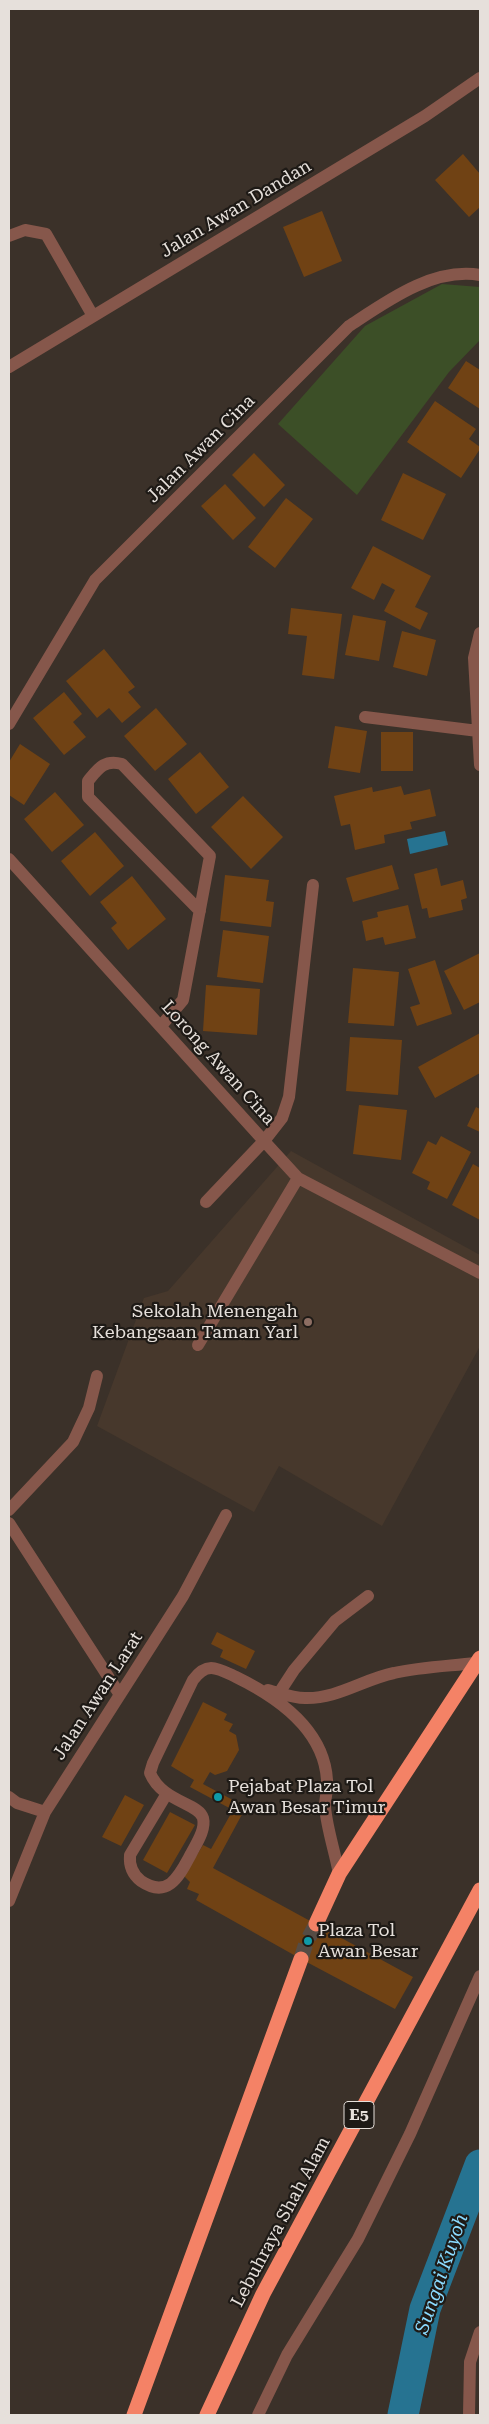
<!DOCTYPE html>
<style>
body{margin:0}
#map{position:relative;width:489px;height:2424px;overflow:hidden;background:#3b3129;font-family:"Roboto Serif",serif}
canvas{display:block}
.frame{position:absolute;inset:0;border:10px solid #e6e0db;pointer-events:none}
</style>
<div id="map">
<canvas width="489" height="2424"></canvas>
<div class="frame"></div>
</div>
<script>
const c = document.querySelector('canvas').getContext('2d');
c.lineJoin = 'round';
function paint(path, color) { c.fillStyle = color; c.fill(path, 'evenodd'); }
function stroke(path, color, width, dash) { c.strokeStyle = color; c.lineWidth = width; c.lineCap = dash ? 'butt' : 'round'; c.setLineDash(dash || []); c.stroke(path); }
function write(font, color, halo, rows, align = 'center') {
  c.font = font + ' "Roboto Serif",serif'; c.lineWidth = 4.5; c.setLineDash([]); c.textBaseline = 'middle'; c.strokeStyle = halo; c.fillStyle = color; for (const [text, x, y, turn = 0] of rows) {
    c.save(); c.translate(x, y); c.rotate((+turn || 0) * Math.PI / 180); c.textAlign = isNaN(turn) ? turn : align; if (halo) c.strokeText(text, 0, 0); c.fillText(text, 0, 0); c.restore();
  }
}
const built = new Path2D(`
 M291 1151 480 1255V1346L382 1526 279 1466 254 1512 97 1426 144 1298 168 1291Z`);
const green = new Path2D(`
 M442 284 480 287V340L449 372 357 495 278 424 365 326Z`);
const water = new Path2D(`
 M445 831 448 845 410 854 407 839Z`);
const river = new Path2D(`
 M403 2415 425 2309 480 2165`);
const building = new Path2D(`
 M463 154 480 174V207L469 217 435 180Z
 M322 211 342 261 304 277 283 227Z
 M466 361 480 370V409L448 388Z
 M435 401 476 429 469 439 480 447V449L461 478 407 442Z
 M254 453 285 485 264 507 232 475Z
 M403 473 446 494 423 540 381 520Z
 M225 484 256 518 233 540 201 506Z
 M286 498 313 519 275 568 248 547Z
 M373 546 431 576 415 607 428 613 420 630 384 611 395 590 382 583 374 600 351 588Z
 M291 608 342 614 334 679 302 675 307 636 288 634Z
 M353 615 386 621 379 661 345 655Z
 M402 631 436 640 427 676 393 667Z
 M104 649 135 687 128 692 141 707 122 723 109 708 97 718 66 681Z
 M64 692 82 714 73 722 86 737 64 755 33 718Z
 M156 708 187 744 155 771 124 736Z
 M335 726 367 731 360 773 328 768Z
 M381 732H413V771H381Z
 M20 744 50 764 24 805 9 795V762Z
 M200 752 229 787 196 814 168 779Z
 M401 786 404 795 430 789 436 816 410 822 412 829 384 835 385 843 355 850 350 824 341 826 334 796 372 787 373 792Z
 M55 792 84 825 52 852 24 819Z
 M243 796 283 837 251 869 211 827Z
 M95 832 124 866 90 896 61 861Z
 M392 865 399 889 353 902 346 878Z
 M437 868 441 886 463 880 467 898 461 900 463 910 429 918 427 908 422 909 414 874Z
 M225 875 269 880 266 901 274 902 271 927 220 921Z
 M132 876 166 919 128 950 111 928 117 923 100 902Z
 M408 905 416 938 385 945 383 937 366 941 362 921 378 917 377 912Z
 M223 930 269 936 263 983 217 977Z
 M480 953V1002L464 1010 444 971Z
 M435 960 452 1014 417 1026 410 1007 420 1004 408 969Z
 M353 968 399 972 394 1026 348 1023Z
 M206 985 260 989 257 1035 203 1031Z
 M480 1033V1073L435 1098 418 1067Z
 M350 1037 402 1040 398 1095 346 1091Z
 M359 1105 407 1110 401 1160 353 1154Z
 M476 1107 480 1109V1132L467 1126Z
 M441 1136 471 1152 447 1199 427 1189 430 1182 412 1173 428 1141 436 1145Z
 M473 1164 480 1168V1220L452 1205Z
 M217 1632 255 1651 246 1669 220 1657 223 1650 211 1644Z
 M203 1702 227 1714 224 1720 233 1724 229 1731 236 1735 239 1750 227 1771 215 1775 210 1772 203 1784 246 1807 213 1868 413 1977 395 2009 301 1959 196 1900 199 1894 187 1889 190 1882 184 1876 203 1845 211 1849 233 1810 190 1787 194 1780 171 1766Z
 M125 1795 144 1805 121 1846 102 1837Z
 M170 1812 195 1825 167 1873 143 1860Z`);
const highwayTunnel = new Path2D(`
 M301 1959 306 1943 316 1924`);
const minor = new Path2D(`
 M9 236 25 230 46 234 93 316
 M9 367 425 116 480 78
 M480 633 474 658 480 765
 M365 717 478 731
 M9 724 95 580 349 326C387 301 433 267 480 275
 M9 859 264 1141 282 1118 289 1097 313 885
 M161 1026 183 1000 210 856 122 764C104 759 98 769 88 781V797L200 911
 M206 1202 264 1141 298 1178 480 1273
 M198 1345 298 1178
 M9 1510 73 1442 89 1408 97 1376
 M9 1523 120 1695
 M268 1690C280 1693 292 1698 305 1698 337 1699 364 1679 394 1673 420 1667 449 1666 475 1663
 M279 1693 294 1670 335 1621 368 1596
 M166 1795 130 1855C129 1866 132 1874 141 1881 169 1900 180 1874 191 1854 196 1844 206 1830 203 1818 199 1803 162 1802 150 1773L153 1763 193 1680C207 1661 217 1668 236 1677 277 1697 324 1729 327 1780 328 1789 325 1798 325 1807 327 1829 335 1852 339 1874
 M9 1797 17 1803 45 1812
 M9 1901 45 1812 183 1596 226 1515
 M258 2415 287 2355 358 2239 410 2134 480 1976
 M469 2415 470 2362 480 2332`);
const highway = new Path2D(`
 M316 1924 339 1874 480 1658
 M134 2415 301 1959
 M207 2415 263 2294 480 1890`);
const markers = [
 [308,1322,5,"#8d6e63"],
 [218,1797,5,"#0f9aa8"],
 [308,1941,5,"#0f9aa8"]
];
const shields = [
 [359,2115,30]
];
const shieldNames = [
 ["E5",359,2115]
];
const streetNames = [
 ["Jalan Awan Dandan",236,209,-31],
 ["Jalan Awan Cina",201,449,-45],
 ["Lorong Awan Cina",218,1063,48],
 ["Jalan Awan Larat",98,1696,-57],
 ["Lebuhraya Shah Alam",281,2222,-62]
];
const poiNames = [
 ["Sekolah Menengah",298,1312,"right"],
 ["Kebangsaan Taman Yarl",298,1333,"right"],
 ["Pejabat Plaza Tol",228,1787],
 ["Awan Besar Timur",228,1808],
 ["Plaza Tol",318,1931],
 ["Awan Besar",318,1952]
];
const waterNames = [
 ["Sungai Kuyoh",442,2274,-71]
];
paint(built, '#47382c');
paint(green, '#3c4f27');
paint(water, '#267391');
stroke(river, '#267391', 31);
paint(building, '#704214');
stroke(highwayTunnel, '#554b44', 15, [15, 8]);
stroke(minor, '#86574b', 12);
stroke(highway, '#f48266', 15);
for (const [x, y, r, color] of markers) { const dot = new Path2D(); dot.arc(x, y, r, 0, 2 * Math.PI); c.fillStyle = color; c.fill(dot); stroke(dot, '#1e1a16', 2); }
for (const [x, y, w] of shields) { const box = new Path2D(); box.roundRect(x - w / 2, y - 13.5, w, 27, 4); c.fillStyle = '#1e1a16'; c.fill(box); stroke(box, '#e6e0db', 1); }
write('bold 16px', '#e6e0db', null, shieldNames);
write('18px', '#e6e0db', '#1e1a16', streetNames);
write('18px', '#e6e0db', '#1e1a16', poiNames, 'left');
write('italic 19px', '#8bdbff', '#1e1a16', waterNames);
</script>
